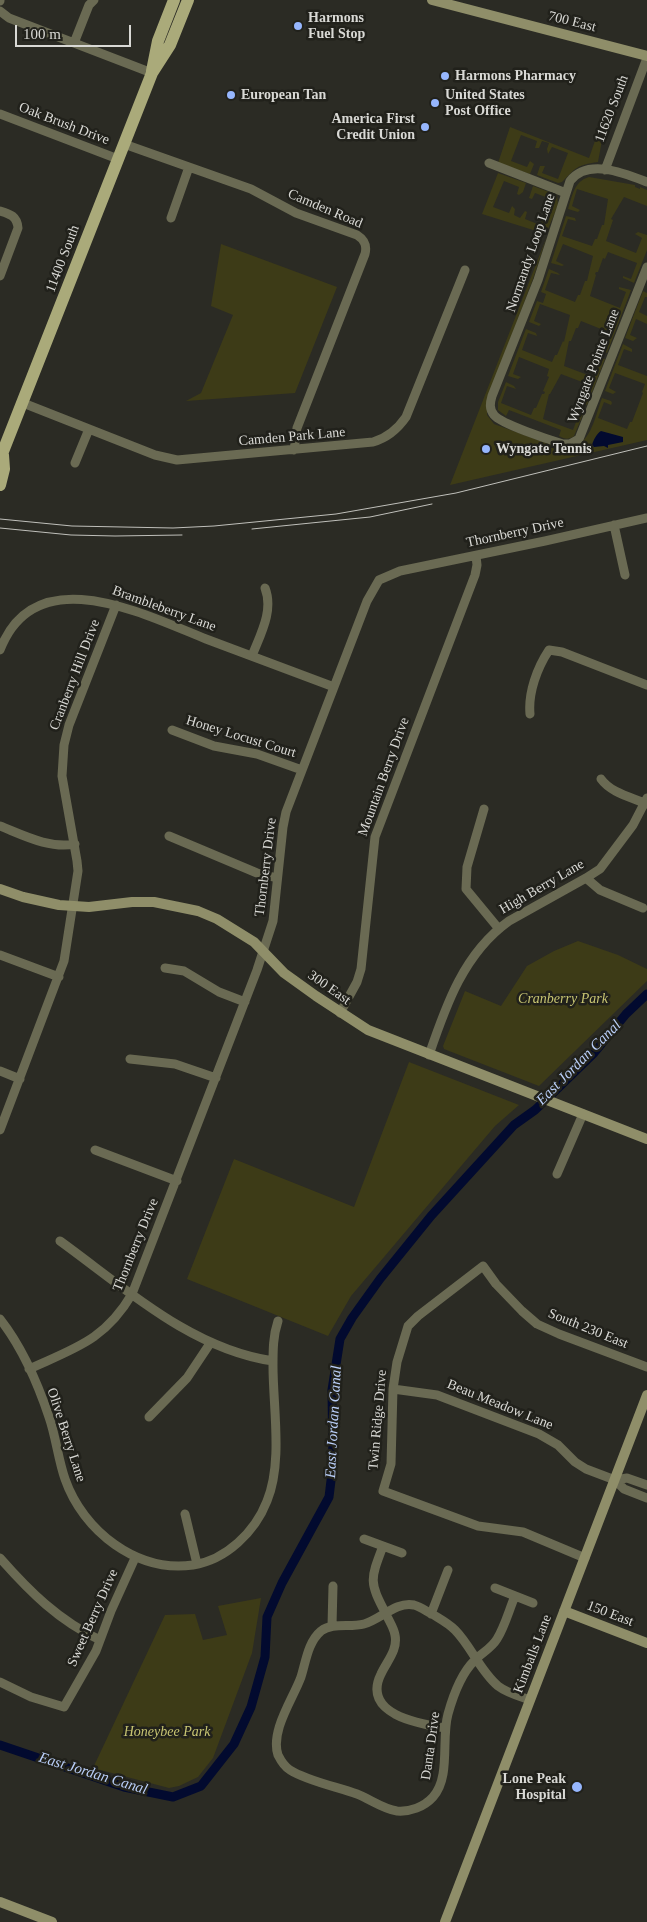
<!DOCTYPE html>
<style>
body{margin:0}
#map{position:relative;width:647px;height:1922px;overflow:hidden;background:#2b2b24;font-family:Georgia,serif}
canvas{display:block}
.scale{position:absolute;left:15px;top:25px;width:116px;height:22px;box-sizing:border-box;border:2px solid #d9d9d5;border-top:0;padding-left:6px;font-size:15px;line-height:18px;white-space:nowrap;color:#d9d9d5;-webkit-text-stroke:4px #21211b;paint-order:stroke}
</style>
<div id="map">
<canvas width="647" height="1922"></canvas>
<div class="scale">100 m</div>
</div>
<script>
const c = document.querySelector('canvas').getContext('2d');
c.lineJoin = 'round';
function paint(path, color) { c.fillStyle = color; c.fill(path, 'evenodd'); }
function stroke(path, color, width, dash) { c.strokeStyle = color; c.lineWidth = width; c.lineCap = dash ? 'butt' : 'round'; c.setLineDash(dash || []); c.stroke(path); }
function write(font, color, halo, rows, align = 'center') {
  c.font = font + ' Georgia,serif'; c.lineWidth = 5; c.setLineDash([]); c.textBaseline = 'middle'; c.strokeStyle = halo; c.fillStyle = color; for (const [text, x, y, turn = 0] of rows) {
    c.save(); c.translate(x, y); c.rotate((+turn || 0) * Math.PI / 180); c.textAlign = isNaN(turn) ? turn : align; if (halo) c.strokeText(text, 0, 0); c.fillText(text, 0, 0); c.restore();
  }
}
const green = new Path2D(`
 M510 127 589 158 596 138 602 140 598 162C576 165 576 168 562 182L558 183 537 175 540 166H545L542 173 558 179 568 153 552 147 548 154 547 149 549 143 542 141 539 148H535L537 141 521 135 511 161 527 167 530 161 534 164 530 174 498 163Z
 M498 173 526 183 523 192 519 195 517 194 519 187 504 181 493 207 509 213 512 206 515 209 514 215 520 218 525 211 527 212 525 219 540 225 551 199 535 193 532 199 529 198 533 186 557 195 558 205 546 234 482 214Z
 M589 177 635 185V187L640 189V187L647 190V206L624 197 611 219 613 220 606 241 636 253 642 238 635 234 638 232 647 235V250L634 283 623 278V276L631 279 637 263 608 252 605 259 603 258 598 272H596L595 274 596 275 590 296 620 308 626 292 619 289V287L631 290 607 353 597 349 596 347 605 348 611 333 581 321 578 328H576L571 341H569L564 366 593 377 599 361 593 357 594 355 605 359 587 405 576 401 577 398 584 401 590 385 561 374 550 394H549L543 419 573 430 579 414 572 411 573 410 584 412 574 436C569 440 564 439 559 436L561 430 509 410 506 416 498 410V402L506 382 514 386 516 389 507 386 501 403 531 415 534 408H536L542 394H544L545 392 543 391 549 377 547 376 549 369 519 357 513 374 521 377 518 379 508 376 526 329 536 333 537 336 528 333 522 350 552 362 555 355H557L563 341 564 342 570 315 540 304 534 321 541 324 539 326 529 322 537 301 543 303 546 294 541 292 549 269 558 273 560 275 551 273 545 290 575 302 578 295H580L585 281H587L593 256 563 244 556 261 564 265 562 266 551 263 566 216 575 218 576 221 568 219 562 236 592 246 595 239H597L602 225H604L608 199 577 189 572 206 580 210 578 212 568 209C572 197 574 181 589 177Z
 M547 236 533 279 487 400V415L494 424 565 450C591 446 594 419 602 398L611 401 612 403 611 405 604 402 598 418 627 429 630 422H632L643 393 642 392 645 384 615 373 609 388 616 392 613 394 605 391 623 344 632 349V352L624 349 618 365 647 376V440L450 485Z
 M221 244 337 287 295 393 186 401 201 393 233 315 211 306Z
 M643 291 647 293V297H645L639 312 647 316V324L636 319 630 335 637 338 633 341 625 338Z
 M578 941 618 955 647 969V981L539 1086 444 1049 443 1046 465 991 501 1006 527 966 554 951Z
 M409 1062 519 1105 495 1126 351 1296 328 1336 187 1279 234 1159 354 1207Z
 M261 1598 252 1653 213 1758 198 1777 179 1786 169 1788 93 1768 165 1615 195 1614 203 1640 227 1635 218 1606Z`);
const water = new Path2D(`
 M601 431 623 437V442L608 445V448L604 446 594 447 592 445C593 441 597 433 601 431Z`);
const canal = new Path2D(`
 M0 1745 124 1787 173 1797 201 1786 234 1744 251 1707 265 1657 267 1617 282 1583 329 1497 333 1464 332 1390 340 1339 352 1318 380 1279 431 1216 514 1125 535 1110 555 1091 594 1053 626 1014 647 994`);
const street = new Path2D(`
 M0 1V0
 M0 11 9 18 152 73
 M74 43 89 5 94 0
 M0 114 118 159
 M124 144 251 189 296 213 357 235C365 240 367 246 365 254L297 428 294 450
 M489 163 566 193
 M605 170 647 58
 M647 182C624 173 588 158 570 181L538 280 492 396C490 403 489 409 494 415 501 424 550 440 563 444H570L579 439 647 267
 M0 211C10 214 17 216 18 228L0 276
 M171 218 189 167
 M23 403 155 455 177 460 373 442C387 438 397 430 406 417L465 270
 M75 463 89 429
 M614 525 625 575
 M0 650C35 558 143 614 206 639 249 655 291 671 334 687
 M252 656C260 635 274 611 265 588
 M530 714C528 693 537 668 549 650L562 652 647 685
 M172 730 214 746 257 754 302 770
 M601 779C611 793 631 797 647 804
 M484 809 467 867 466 889 499 929
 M0 826C23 835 49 849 75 844
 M169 836 257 873 277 878
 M586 878 600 890 643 908
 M0 955 59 977
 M165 968 184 971 219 992 245 1002
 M340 1013 357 982 361 969 375 837 475 575 477 565 476 556
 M429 1055C446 1005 464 953 509 921L586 878 600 869 633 825 647 798
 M130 1059 175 1064 216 1078
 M0 1071 20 1079
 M0 1130 64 961 78 871 77 861 62 776 64 745 69 725 116 605
 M95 1150 177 1181
 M557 1174 583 1114
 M60 1241C125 1288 191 1349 273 1361
 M0 1319C22 1347 38 1384 49 1417 56 1437 58 1459 65 1479 83 1531 137 1573 193 1565 226 1560 255 1532 267 1501 283 1462 273 1408 273 1366 273 1350 273 1336 278 1321
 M29 1369C75 1348 105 1340 132 1294L257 970 273 921 283 827 286 812 367 601 379 580 400 571 545 541 647 518
 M393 1389 437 1395 539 1434 558 1445 575 1462 586 1469 615 1480 624 1489 647 1498
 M149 1417 187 1378 211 1342
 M615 1480 627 1478 647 1485
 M185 1514 197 1564
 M364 1539 402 1553
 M383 1546C370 1580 369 1582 386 1614 389 1621 394 1628 395 1635 398 1650 387 1661 381 1674 361 1714 419 1724 445 1728
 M0 1558C29 1591 59 1621 100 1640
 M585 1558 523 1532 478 1526 383 1491 391 1464 393 1389 397 1362 408 1326 418 1316 483 1266 496 1284 522 1311 537 1324 559 1334 647 1367
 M495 1588 533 1603
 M515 1596C509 1610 505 1626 497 1639 491 1649 481 1653 474 1661 461 1674 453 1696 448 1714 441 1739 451 1777 433 1797 424 1807 410 1812 397 1811 383 1809 370 1799 357 1794 338 1787 307 1781 290 1770 285 1767 281 1761 278 1755 270 1731 293 1699 301 1677 306 1661 308 1642 321 1631 333 1622 350 1628 364 1624 380 1620 396 1601 414 1605 421 1607 426 1611 432 1614 440 1619 448 1623 455 1630 471 1646 480 1671 498 1686 507 1693 519 1696 530 1700
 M431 1614 448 1570
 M332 1626 333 1586
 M0 1682 31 1697 64 1707 96 1651 111 1611 135 1558`);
const secondary = new Path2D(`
 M432 0 647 56
 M0 889 23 897 59 905 89 907 132 902H154L198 911 217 919 254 942 284 973 316 996 368 1030 647 1139
 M564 1611 647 1643
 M0 1902 52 1922
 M445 1922 647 1395`);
const primary = new Path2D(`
 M152 71 158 41 174 0
 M0 459 152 73 170 45 188 0
 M0 485 4 469 3 455`);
const tram = new Path2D(`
 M0 519 72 526 173 528 214 526 336 514 456 493 647 446
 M0 528 71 535 115 536 182 535
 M252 529 370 517 432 504`);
const markers = [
 [298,26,5,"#96b6fd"],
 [445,76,5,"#96b6fd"],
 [231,95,5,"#96b6fd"],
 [435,103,5,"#96b6fd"],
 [425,127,5,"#96b6fd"],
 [486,449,5,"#96b6fd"],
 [577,1787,6,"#96b6fd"]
];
const poiNames = [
 ["Harmons",308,18],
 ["Fuel Stop",308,34],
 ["Harmons Pharmacy",455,76],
 ["European Tan",241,95],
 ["United States",445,95],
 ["Post Office",445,111],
 ["America First",415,119,"right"],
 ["Credit Union",415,135,"right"],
 ["Wyngate Tennis",496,449],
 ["Lone Peak",566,1779,"right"],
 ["Hospital",566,1795,"right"]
];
const streetNames = [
 ["700 East",572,22,14],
 ["11620 South",612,109,-69],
 ["Oak Brush Drive",64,124,21],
 ["Camden Road",325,209,23],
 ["Normandy Loop Lane",531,253,-71],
 ["11400 South",63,259,-69],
 ["Wyngate Pointe Lane",594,366,-69],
 ["Camden Park Lane",292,437,-5],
 ["Thornberry Drive",515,533,-12],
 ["Brambleberry Lane",164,609,20],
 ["Cranberry Hill Drive",75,675,-69],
 ["Honey Locust Court",241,737,17],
 ["Mountain Berry Drive",384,777,-70],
 ["Thornberry Drive",266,867,-83],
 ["High Berry Lane",542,887,-30],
 ["300 East",329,988,35],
 ["Thornberry Drive",136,1245,-68],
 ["South 230 East",588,1329,22],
 ["Beau Meadow Lane",500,1405,22],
 ["Twin Ridge Drive",378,1420,-85],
 ["Olive Berry Lane",66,1435,72],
 ["150 East",610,1614,21],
 ["Sweet Berry Drive",93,1618,-66],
 ["Kimballs Lane",533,1654,-69],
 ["Danta Drive",431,1746,-82]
];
const parkNames = [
 ["Cranberry Park",563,999],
 ["Honeybee Park",167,1732]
];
const waterNames = [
 ["East Jordan Canal",579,1063,-45],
 ["East Jordan Canal",334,1422,-87],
 ["East Jordan Canal",93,1774,17]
];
paint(green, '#3d3b17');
paint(water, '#020a2f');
stroke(canal, '#020a2f', 9);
stroke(street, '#6a6a53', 9);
stroke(secondary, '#8f8e69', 10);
stroke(primary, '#aaaa7a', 12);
stroke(tram, '#c0c0bb', 1);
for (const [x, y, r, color] of markers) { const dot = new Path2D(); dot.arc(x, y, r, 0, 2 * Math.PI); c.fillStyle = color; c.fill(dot); stroke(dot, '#21211b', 2); }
write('bold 14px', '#d9d9d5', '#21211b', poiNames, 'left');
write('14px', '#d9d9d5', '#21211b', streetNames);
write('italic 14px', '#c8c572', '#21211b', parkNames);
write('italic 15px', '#bacff9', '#21211b', waterNames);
</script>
